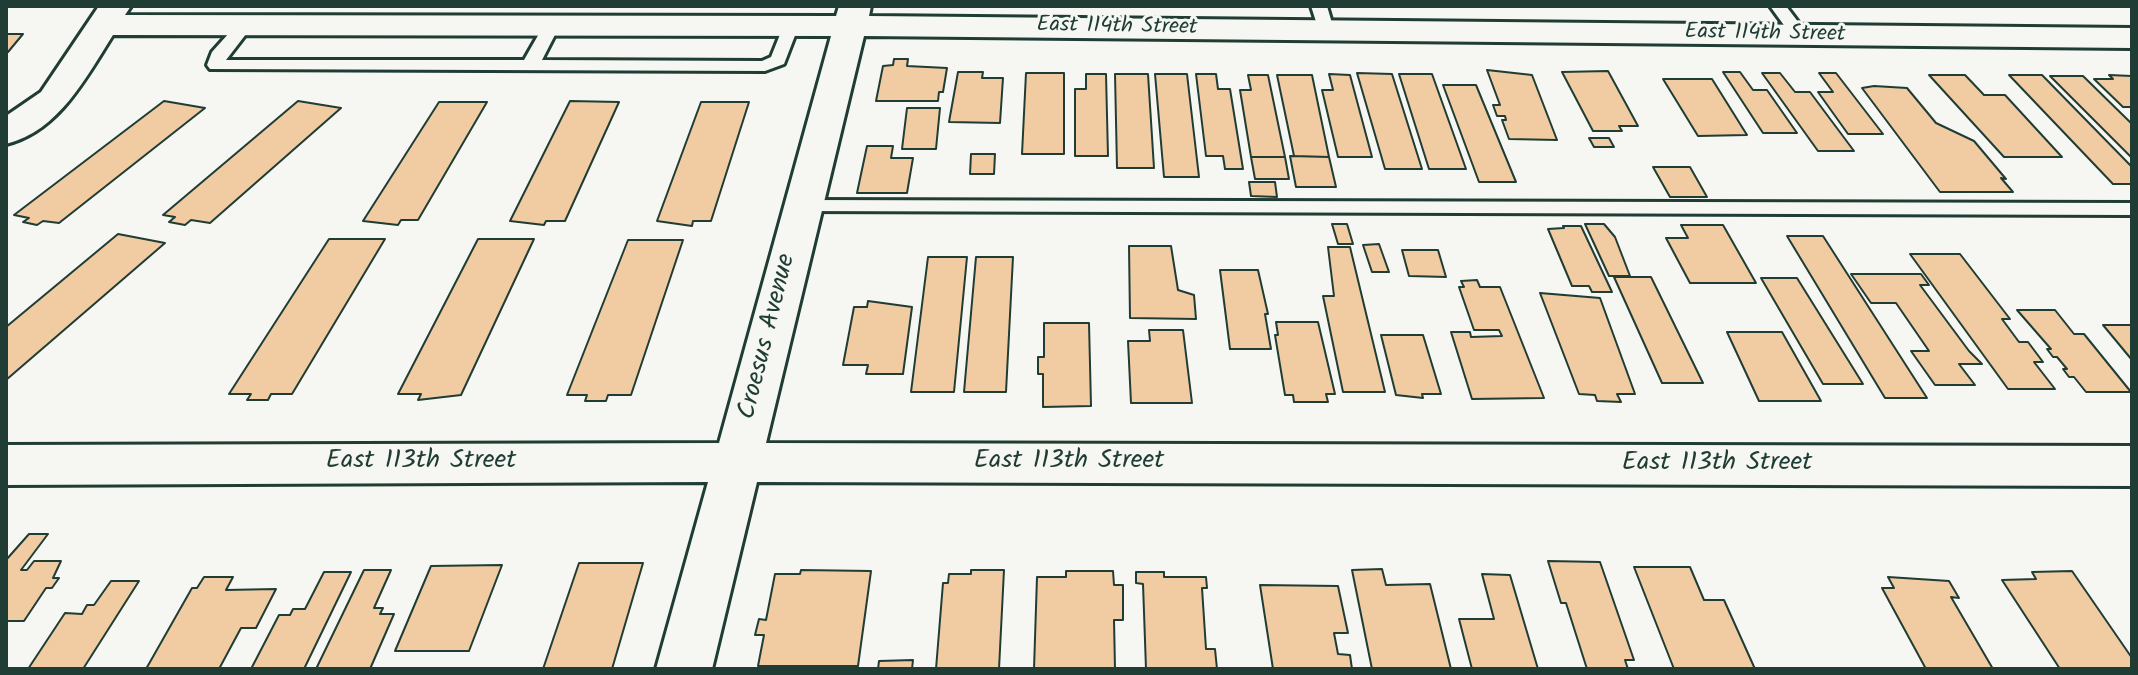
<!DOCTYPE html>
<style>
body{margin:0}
#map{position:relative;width:2138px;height:675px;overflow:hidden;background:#f6f6f2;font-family:Kalam,sans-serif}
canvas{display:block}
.frame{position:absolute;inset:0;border:8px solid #1f3d34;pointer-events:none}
</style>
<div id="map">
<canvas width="2138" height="675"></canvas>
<div class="frame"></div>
</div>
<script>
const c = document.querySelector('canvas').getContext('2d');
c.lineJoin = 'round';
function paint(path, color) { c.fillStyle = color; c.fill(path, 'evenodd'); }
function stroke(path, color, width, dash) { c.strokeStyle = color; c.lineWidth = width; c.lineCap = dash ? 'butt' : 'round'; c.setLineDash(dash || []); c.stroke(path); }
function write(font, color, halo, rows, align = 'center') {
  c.font = font + ' Kalam,sans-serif'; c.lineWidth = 6; c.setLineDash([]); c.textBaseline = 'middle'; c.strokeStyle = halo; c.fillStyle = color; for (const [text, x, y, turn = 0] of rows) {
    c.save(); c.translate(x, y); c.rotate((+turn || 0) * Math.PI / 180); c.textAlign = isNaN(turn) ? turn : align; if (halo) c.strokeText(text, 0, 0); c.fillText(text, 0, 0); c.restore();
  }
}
const building = new Path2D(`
 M6 34H23L8 52H6Z
 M894 59H908L907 66 947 68 943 92H939L938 101H876L883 66 893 65Z
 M1487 70 1532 75 1557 140 1509 139 1502 120H1506L1505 116H1497L1493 105H1500Z
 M1608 71 1638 126H1619L1622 131H1593L1562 72Z
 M958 72H983L982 78H1003L1000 123 949 122Z
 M1723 72H1740L1753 90H1767L1797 133H1763Z
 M1026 73H1064V154H1022Z
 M1357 73 1392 74 1422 169H1385Z
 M1762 73H1780L1795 92H1810L1854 151H1818Z
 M1819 73H1836L1883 134H1848L1818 92H1833Z
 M1086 74H1106L1108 156H1075V89H1086Z
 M1115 74H1148L1154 168H1117Z
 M1155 74H1187L1199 177H1164Z
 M1196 74H1216L1218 89H1230L1243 169H1225L1223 156H1206Z
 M1329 74 1350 75 1372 157H1338L1322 90H1333Z
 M1399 74H1432L1466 169H1429Z
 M1248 75H1268L1285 157H1251L1240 90H1251Z
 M1277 75H1312L1329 157 1294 156Z
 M1929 75H1965L1984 95H2005L2062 157H2004Z
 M2009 75H2042L2132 167V184H2113Z
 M2109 75 2132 76V107H2123L2094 79H2113Z
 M2050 76H2083L2132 124V158Z
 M1663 79H1712L1747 135 1698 136Z
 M1443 85H1476L1516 182H1479Z
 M1874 86 1907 88 1936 123 1974 141 2006 179 2001 178 2013 192H1940L1862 88Z
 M164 101 205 108 59 223 43 221 37 225 23 222 29 218 14 215Z
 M298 101 341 108 210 223 191 220 185 225 169 222 175 217 163 215Z
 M570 101 619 102 565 221H546L544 225 510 221Z
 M439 102H487L418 220H401L398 225 363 221Z
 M701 102H749L711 221H693L692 226 657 221Z
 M907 108H940L936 149H902Z
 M1589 138H1609L1614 147H1594Z
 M867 146H893L891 158H913L907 193H857Z
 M971 154H995L994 174H970Z
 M1290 156 1329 157 1336 187H1296Z
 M1251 157H1285L1289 179H1255Z
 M1653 167H1690L1707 197H1670Z
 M1249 182H1275L1277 197 1251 196Z
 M1332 224H1347L1353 244H1338Z
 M1585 224H1604L1615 237 1630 276H1609Z
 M1681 225H1723L1756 283H1690L1666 238H1688Z
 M1563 226H1581L1612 292H1592L1589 286H1572L1548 229 1564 228Z
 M118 234 165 243 6 380V327Z
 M1787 236H1823L1927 398H1885Z
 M329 239H385L292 394H271L268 400H247L251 394H229Z
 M478 239H534L461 395 418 400 421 394H398Z
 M628 240H683L631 395H608L606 401H585L587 395H567Z
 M1379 244 1389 272H1372L1363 245Z
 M1129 246H1171L1178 290 1194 295 1196 319 1130 318Z
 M1328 247H1350L1385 392H1343L1323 296H1334Z
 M1402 250H1438L1446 277 1409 276Z
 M1910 254H1960L2010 319H2002L2019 342H2028L2043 362H2034L2055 389H2008Z
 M928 257H967L954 392H911Z
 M976 257H1013L1006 392H964Z
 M1220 270H1258L1268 314H1265L1271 349H1230Z
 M1851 274H1921L1929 285H1920L1969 351 1982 364H1959L1975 385H1935L1911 351H1929L1896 303H1871Z
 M1614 277H1651L1703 383H1662Z
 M1761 278H1797L1863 384H1823Z
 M1477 280 1480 287H1500L1544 398 1472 399 1451 332H1470L1471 337 1502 336 1499 330H1474L1459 287H1464L1461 281Z
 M1540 293 1600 298 1635 394H1617L1621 402 1597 401 1595 395 1579 394Z
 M868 301 912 307 903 374H866L868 365H843L854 307H867Z
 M2017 310H2055L2074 334H2084L2131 392H2086L2074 377H2069L2063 369H2067L2057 357H2053L2047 349H2051Z
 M1276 322H1318L1335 394H1326L1328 402H1294L1293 395H1285L1275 335H1278Z
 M1044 323H1089L1091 406 1043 407V374H1038V357H1044Z
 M2103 325H2132V360Z
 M1149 330H1183L1192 403H1131L1128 341H1150Z
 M1727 332H1782L1821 401H1759Z
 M1381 335H1423L1441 394H1422L1423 398 1396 395Z
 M29 534H48L21 570H27L34 561H61L53 578H59L52 588H46L24 621H6V560Z
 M1548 561 1600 562 1634 660H1625L1628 669H1587L1566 603H1561Z
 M579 563H643L612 669H543Z
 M502 565 469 651H395L431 566Z
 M1634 567H1690L1704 600H1724L1755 669H1674Z
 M1382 569 1386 585 1430 584 1451 669H1372L1352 570Z
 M364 570H391L374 608H383L380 614H394L370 669H316Z
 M801 570 871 571 858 666H758L764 635H755L759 619 766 620 775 574H800Z
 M971 570H1004L999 669H936L943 583H948L949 574H971Z
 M1066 571H1113L1114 585H1123V620H1114L1115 669H1034L1037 577H1066Z
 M2072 571 2132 658V669H2060L2002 580 2036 579 2032 572Z
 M324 572H351L304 669H251L279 615H290L293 609H305Z
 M1136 572H1164V577H1206L1207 588H1202L1206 649H1215L1217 669H1146L1143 584 1136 583Z
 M1482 574 1510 575 1538 669H1472L1459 619H1494Z
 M204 577H233L226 590 276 589 256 628H241L219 669H146L192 588H197Z
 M1888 577 1949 581 1959 598 1951 597 1993 669H1926L1882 588H1894Z
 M111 581H139L83 669H28L65 613 82 614 87 605H94Z
 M1260 585 1338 586 1348 633H1334L1338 654 1350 655 1352 669H1273Z
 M913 660 912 669H878L879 661Z`);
const service = new Path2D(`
 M1311 6H1327L1334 30 1332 34H1320Z
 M1770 6H1786L1808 35 1806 39H1794Z
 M245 20 253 25 226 60H524L544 25 552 20 560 25 542 60 762 61 771 57 785 22H797L799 25 784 64 765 71 210 69 207 65 212 52 239 22Z
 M802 200 2132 203V215L795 211 792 206Z`);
const minor = new Path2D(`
 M99 6H131L125 15 836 16 839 6H871L869 16 2132 28V48L864 36 766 443 2132 446V486L757 482 712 669H656L708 482 6 485V445L719 443 831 36 113 35C86 77 59 131 6 144V116L41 92Z`);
const farStreetnames = [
 ["East 114th Street",1117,28,1],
 ["East 114th Street",1765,35,1]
];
const streetNames = [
 ["Croesus Avenue",769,337,-76],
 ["East 113th Street",421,463],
 ["East 113th Street",1069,463],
 ["East 113th Street",1717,465]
];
paint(building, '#f1cba1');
stroke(building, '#1f3d34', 2);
stroke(service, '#1f3d34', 6);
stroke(minor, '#1f3d34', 6);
paint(service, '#f6f6f2');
paint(minor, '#f6f6f2');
write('22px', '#1f3d34', '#f6f6f2', farStreetnames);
write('26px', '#1f3d34', '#f6f6f2', streetNames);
</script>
